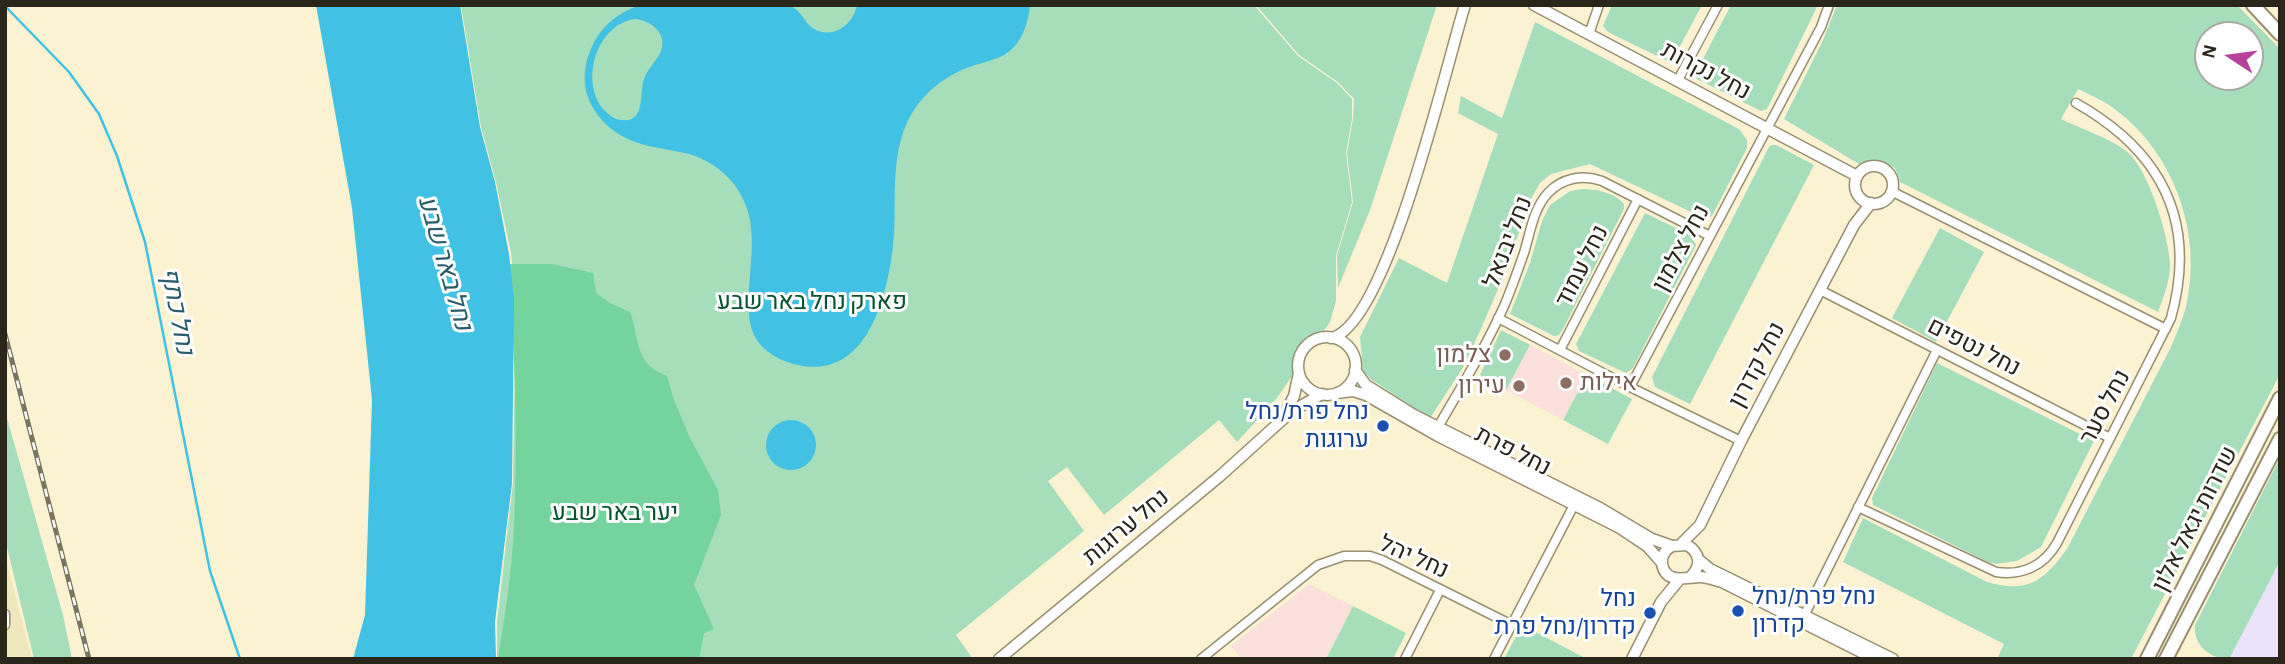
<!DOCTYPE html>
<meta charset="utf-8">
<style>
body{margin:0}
#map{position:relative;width:2285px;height:664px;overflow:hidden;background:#faf2d0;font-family:"Alegreya Sans",sans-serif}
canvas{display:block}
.frame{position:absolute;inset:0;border:7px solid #2a271a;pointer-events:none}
.north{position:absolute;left:2194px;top:21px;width:70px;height:70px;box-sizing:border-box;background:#fff;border:2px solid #aaa9a3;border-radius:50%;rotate:283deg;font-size:19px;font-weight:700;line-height:28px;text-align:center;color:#2a271a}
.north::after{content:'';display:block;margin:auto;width:24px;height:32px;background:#b64199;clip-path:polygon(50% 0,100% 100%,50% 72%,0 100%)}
</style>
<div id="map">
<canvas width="2285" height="664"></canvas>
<div class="frame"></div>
<div class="north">N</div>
</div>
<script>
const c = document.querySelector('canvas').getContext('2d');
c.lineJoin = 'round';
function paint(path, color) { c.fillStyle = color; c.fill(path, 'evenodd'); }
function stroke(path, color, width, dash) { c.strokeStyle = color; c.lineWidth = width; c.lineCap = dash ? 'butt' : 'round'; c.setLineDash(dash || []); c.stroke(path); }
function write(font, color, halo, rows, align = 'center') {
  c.font = font + ' "Alegreya Sans",Heebo,sans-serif'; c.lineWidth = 6; c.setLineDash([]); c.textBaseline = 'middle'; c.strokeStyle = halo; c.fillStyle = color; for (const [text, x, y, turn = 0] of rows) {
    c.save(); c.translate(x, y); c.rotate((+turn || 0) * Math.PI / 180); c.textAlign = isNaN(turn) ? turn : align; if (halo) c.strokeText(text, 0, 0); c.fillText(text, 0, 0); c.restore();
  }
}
const commercial = new Path2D(`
 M2280 561V659H2228Z`);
const built = new Path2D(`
 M5 555 32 659H5Z`);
const education = new Path2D(`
 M1530 345 1587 375 1563 420 1506 390Z
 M1309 584 1353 606 1326 659H1242L1231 646Z`);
const green = new Path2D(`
 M461 5H1254L1298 56 1337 83 1352 99V119L1346 153 1352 202 1336 256V301L1330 322 1277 398 1237 442 1219 420 1104 515 1067 467 1048 481 1084 531 956 635 973 659H497V622L513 483 516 299 511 253 496 182 481 127Z
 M1256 5H1437L1370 210 1338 288 1337 256 1353 202 1347 153 1353 119 1354 99 1338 82 1299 55Z
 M1612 5H1702L1671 63 1608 32 1603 26Z
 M1731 5H1818L1767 109 1761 111 1697 79 1695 74Z
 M1837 5H2237L2280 49V374L2131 659H1997L2004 644 1843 562 1863 518 1987 582C2029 594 2044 580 2067 549L2171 347C2177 332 2184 317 2187 302 2202 231 2173 153 2116 110 2105 101 2090 95 2078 89L2061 119C2082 129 2106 137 2125 150 2148 166 2169 237 2170 264 2170 281 2164 296 2158 312L1900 182 1895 168C1882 160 1873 158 1859 164L1784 119 1823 40ZM2208 35H2250V77H2208Z
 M1535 22 1739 129 1747 140V148L1712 216 1706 219 1590 164 1551 174 1540 183 1532 197 1499 287 1480 331 1462 369 1430 418 1372 380 1363 371 1360 337 1399 258 1447 283 1498 134 1458 113 1461 96 1502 118Z
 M1772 145H1776L1814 165 1690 404 1655 387 1652 377 1769 147Z
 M1583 189C1597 189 1615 193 1624 204V209L1563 329 1559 335 1554 336 1510 314 1530 263 1542 221 1550 205 1570 191Z
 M1645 213 1690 235 1696 245 1633 368 1626 373 1579 351 1576 344Z
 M1940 228 1984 252 1936 342 1892 318Z
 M1501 330 1530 345 1506 390 1480 375Z
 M1937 363 2094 441 2041 547 2017 561 1996 564 1988 562 1873 505 1872 498Z
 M1587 375 1632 399 1608 444 1563 420Z
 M5 411 63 615 72 659H34L5 539Z
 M2280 458V561L2229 659C2209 659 2193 644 2195 625Z
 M1353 606 1406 633 1393 659H1326Z
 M1522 625 1587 659H1504Z`);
const forest = new Path2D(`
 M508 264H552L593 273 596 293 610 303 630 312C637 329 636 355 651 367 655 371 662 373 667 376L674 400 690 438 718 490 721 515 694 585 714 629 704 633 699 659H498C505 615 512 571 514 526 518 440 515 351 508 264Z`);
const water = new Path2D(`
 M316 5H460L480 127 495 182 509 254 514 299 512 483 495 622 496 659H353L365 615 372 400 352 208Z
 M641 5H749C763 11 779 0 792 7 801 11 804 21 811 27 831 41 853 26 857 5H1030C1028 26 1020 48 1000 57 988 62 976 64 964 69 934 82 912 104 902 136 891 172 897 210 893 246 887 296 868 376 803 366 784 363 765 354 755 337 738 306 762 246 746 206 738 184 722 168 700 158 687 152 673 151 659 148 628 143 603 130 589 100 582 84 584 64 591 49 600 27 618 12 641 5ZM635 19C650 20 668 33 661 51 657 61 648 68 644 79 639 93 646 123 622 120 615 120 609 115 604 110 579 81 597 24 635 19Z
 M766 445a25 25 0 1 1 50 0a25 25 0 1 1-50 0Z`);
const stream = new Path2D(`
 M5 6 69 72 99 114 117 156 145 242 210 571 240 659`);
const minor = new Path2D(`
 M1589 34 1599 5
 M1678 80 1718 5
 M1891 191 2166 329
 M1820 290 2110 438
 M1498 318 1630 387 1741 441
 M1560 350 1638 199
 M1630 387 1821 27 1829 5
 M1438 427C1461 387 1486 347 1505 304 1512 287 1518 270 1524 253 1530 234 1533 209 1548 193 1562 178 1583 174 1602 181L1710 236
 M1858 507 1996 572C2022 576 2044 566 2057 543L2171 318C2198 221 2161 151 2076 103
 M5 614V625
 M1805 614 1937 350
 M1201 659 1318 565 1344 556H1370L1382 560 1512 625
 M1405 659 1440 590
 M1494 659 1574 505`);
const tertiary = new Path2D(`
 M1534 5 1857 176
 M1855 185a19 19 0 1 1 38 0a19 19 0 1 1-38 0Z
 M1298 366a29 29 0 1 1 58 0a29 29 0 1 1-58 0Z
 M1331 338C1387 327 1447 61 1465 5
 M1355 370 1366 385 1414 415 1600 508 1652 539 1672 546
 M1337 393 1353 391 1366 395 1438 436 1620 528 1647 546 1662 563
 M1285 414 1294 396 1299 373
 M1682 543 1700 525 1741 441 1854 225 1871 203
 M1698 559 1710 569 1893 659
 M1689 578C1702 567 1701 553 1687 545L1672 546C1665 550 1661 556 1662 564 1666 585 1686 577 1700 577 1707 577 1714 580 1722 582L1875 659
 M999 659 1220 476 1292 411 1322 394
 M1632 659 1661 602 1679 580`);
const trunk = new Path2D(`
 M2253 5 2280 34
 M2147 659 2280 398
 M2166 659 2280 439`);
const rail = new Path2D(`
 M5 334 89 659`);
const markers = [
 [1505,355,7,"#8d6e63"],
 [1566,383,7,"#8d6e63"],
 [1519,386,7,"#8d6e63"],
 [1383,426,7,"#1a4fb4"],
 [1738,611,7,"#1a4fb4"],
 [1650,613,7,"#1a4fb4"]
];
const streetNames = [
 ["נחל נקרות",1706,71,28],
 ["נחל יבנאל",1508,242,-69],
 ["נחל צלמון",1681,248,-62],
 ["נחל עמוד",1582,266,-63],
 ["נחל נטפים",1974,347,27],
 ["נחל קדרון",1757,365,-62],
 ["נחל סער",2105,407,-62],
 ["נחל פרת",1513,451,27],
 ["שדרות יגאל אלון",2195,519,-63],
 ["נחל ערוגות",1126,527,-40],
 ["נחל יהל",1414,557,24]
];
const parkNames = [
 ["פארק נחל באר שבע",812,302],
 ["יער באר שבע",615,513]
];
const educationNames = [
 ["צלמון",1491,355],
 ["אילות",1580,383,"left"],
 ["עירון",1505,386]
];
const transitNames = [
 ["נחל פרת/נחל",1369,412],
 ["ערוגות",1369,440],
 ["נחל פרת/נחל",1752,597,"left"],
 ["קדרון",1752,625,"left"],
 ["נחל",1636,599],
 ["קדרון/נחל פרת",1636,627]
];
const waterNames = [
 ["נחל באר שבע",445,263,74],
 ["נחל כתף",177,311,79]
];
paint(commercial, '#eae3f9');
paint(built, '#f1e7be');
paint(education, '#fbe0dc');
paint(green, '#a6ddbb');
paint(forest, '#75d49e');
paint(water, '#41c1e4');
stroke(stream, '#41c1e4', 2.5);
stroke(minor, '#978f70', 11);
stroke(tertiary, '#978f70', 13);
stroke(trunk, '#978f70', 16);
stroke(minor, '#fff', 8);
stroke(tertiary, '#fff', 10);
stroke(trunk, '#fff', 12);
stroke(rail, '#7a7560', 5);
stroke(rail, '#fff', 2.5, [8]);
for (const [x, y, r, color] of markers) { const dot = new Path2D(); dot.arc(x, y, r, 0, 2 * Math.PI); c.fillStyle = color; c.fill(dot); stroke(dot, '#fff', 2.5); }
write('24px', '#2a271a', '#fff', streetNames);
write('24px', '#065331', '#fff', parkNames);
write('24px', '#785e54', '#fff', educationNames, 'right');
write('24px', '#164399', '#fff', transitNames, 'right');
write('italic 26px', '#295c6c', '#fff', waterNames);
</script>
